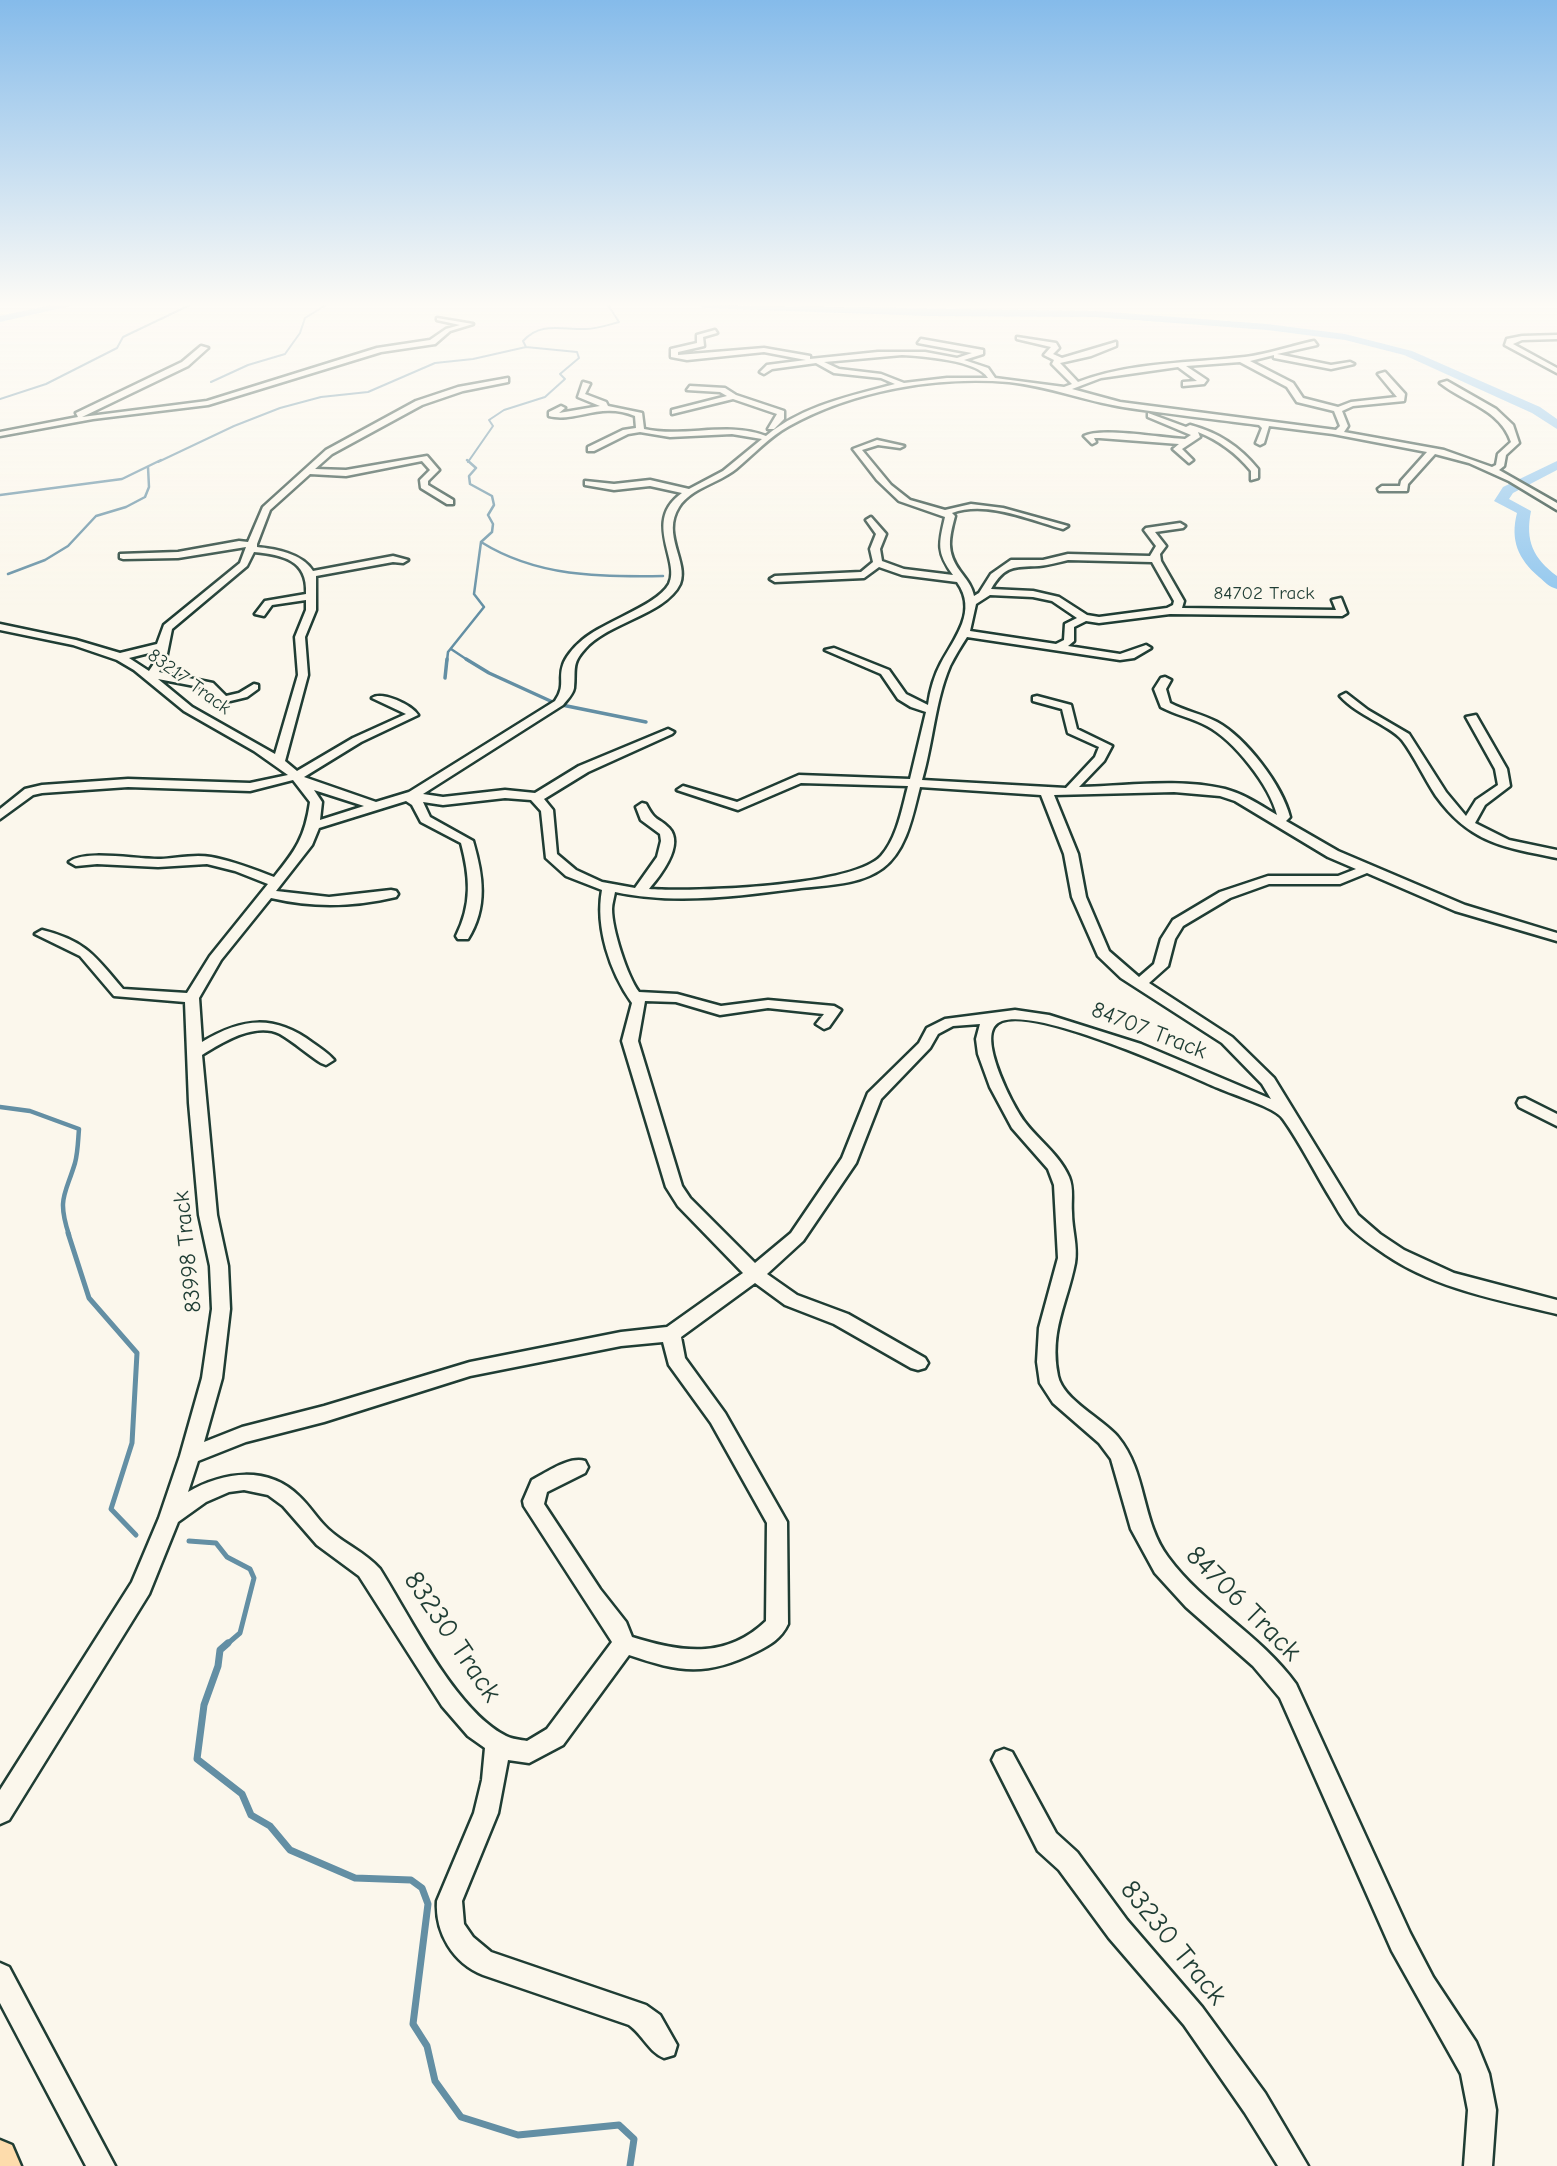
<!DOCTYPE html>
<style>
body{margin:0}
canvas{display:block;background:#fbf7ec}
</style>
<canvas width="1557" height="2166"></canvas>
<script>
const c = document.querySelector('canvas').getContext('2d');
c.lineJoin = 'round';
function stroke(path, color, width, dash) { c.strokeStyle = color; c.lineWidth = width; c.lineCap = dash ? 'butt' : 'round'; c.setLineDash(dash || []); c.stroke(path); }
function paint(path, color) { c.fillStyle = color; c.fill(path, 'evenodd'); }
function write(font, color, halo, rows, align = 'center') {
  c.font = font + ' "Comic Neue",sans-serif'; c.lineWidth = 5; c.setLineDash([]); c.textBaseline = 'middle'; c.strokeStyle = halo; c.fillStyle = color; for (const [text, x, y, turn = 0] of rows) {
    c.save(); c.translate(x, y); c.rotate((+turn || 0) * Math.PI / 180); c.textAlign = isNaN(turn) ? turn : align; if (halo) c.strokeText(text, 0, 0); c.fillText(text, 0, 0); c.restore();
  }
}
const streamFar5 = new Path2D(`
 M211 382 248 365 285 354 300 333 305 318 326 305
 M0 399 46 384 117 348 123 337 190 305
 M158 462 234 426 280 408 321 397 368 392 435 363 473 359 526 347
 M468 462 493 426 489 420 504 410 545 397 565 379 560 374 579 358 577 352 526 347 523 341C541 321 563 330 586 329 597 329 608 325 619 322L608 305`);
const streamFar4 = new Path2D(`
 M0 495 122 479 161 460
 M481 542C537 577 599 577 663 576
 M8 574 45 560 68 546 96 516 126 507 145 497 149 487 148 467
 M451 649 469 661
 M447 661 448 652 484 607 474 594 481 542 492 532 493 524 488 515 494 505 492 496 470 484 469 476 476 468 467 460`);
const streamFar3 = new Path2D(`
 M466 659 489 673 557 704 646 722
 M445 678 447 659`);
const streamFar2 = new Path2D(`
 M0 1107 30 1111 79 1129C78 1140 78 1152 75 1163 65 1196 57 1198 69 1235`);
const streamFar1 = new Path2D(`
 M68 1233 89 1298 137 1353 132 1443 111 1509 136 1535
 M189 1541 216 1543 227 1557 250 1569 254 1578 240 1633 226 1645`);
const stream = new Path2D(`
 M228 1643 220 1650 218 1666 204 1705 197 1759 242 1794 251 1815 270 1826 290 1850 355 1878 411 1880 422 1888 428 1904 413 2024 427 2046 435 2081 461 2117 518 2135 619 2125 634 2139 630 2166`);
const river = new Path2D(`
 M52 305H74L0 322V316Z
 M699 305 1095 311 1267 324 1345 334 1412 351 1540 407 1557 419V429L1532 413 1404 355 1345 340 1267 330 1095 317 929 316 704 308Z
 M1557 461V470L1513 493 1509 499 1531 511C1525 541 1533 558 1557 576V589C1549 587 1545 582 1539 577 1518 559 1510 540 1517 513L1494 501 1503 487Z`);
const minor = new Path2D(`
 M437 318 473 324 450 331 435 344 381 352 208 405 93 419 0 436V432L78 417 76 413 182 362 201 346 208 348 188 366 82 417 207 401 377 348 430 340 446 329 460 325 437 320Z
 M715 330 717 333 703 337 704 346 678 352V355L764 348 810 356V359L878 352H925L957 358 972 353 918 343 921 339 983 350V354L964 360 988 368 995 378 1064 387 1072 384 1052 364 1054 360 1044 355 1051 347 1017 339V337L1056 343 1059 348 1053 354 1062 358 1116 342V346L1091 356 1060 363 1078 382C1130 362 1190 363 1245 357 1268 354 1291 346 1314 341L1317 345 1277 354 1331 365 1350 362 1354 364 1331 369 1274 358V355L1250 361 1293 383 1303 398 1338 407 1351 402 1397 397 1378 374 1385 372 1405 394 1404 401 1353 406 1342 411 1348 426 1344 432 1444 450 1492 467 1496 465 1498 454 1511 442C1500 409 1465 403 1440 383L1447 381 1496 409 1513 425 1519 443 1506 455 1504 466 1499 470 1557 503V510L1509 481 1469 463 1435 454 1408 484 1407 491H1379L1378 489 1382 486H1400L1401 481 1427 452 1333 434 1269 426 1264 443 1260 445 1256 443 1262 428 1259 425C1214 419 1168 414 1123 407 1085 401 1048 386 1009 382 936 376 854 390 789 426 770 436 753 455 736 469 719 483 691 488 679 507 661 535 689 562 680 584 666 614 607 623 585 649 571 664 576 670 574 688 573 694 567 700 563 705L423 794 443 797 505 790 535 793 579 766 668 729 674 732 672 734 588 772 544 799 553 810 557 854 576 870 602 882 635 888 657 857 661 841 660 834 641 820 636 807 642 803 646 804C656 823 657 816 669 828 685 845 660 876 649 889 693 892 852 887 881 856 897 838 902 809 908 786L801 783 738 810 677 790 683 786 737 802 799 775 910 779 926 712 911 707 898 699 881 674 825 650 834 648 889 670 906 694 928 705C930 691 934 676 941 663 955 637 978 611 957 582L902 575 879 567 864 578 775 582 770 579 775 576 861 572 873 562 870 549 876 534 866 520 871 517 886 534 880 549 882 561 904 569 953 575C936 552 939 543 945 517L899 501 877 480 853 449 877 440 904 446 900 448 878 445 862 450 891 485 910 500 945 510 971 504 1003 508 1068 526 1063 529C1030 520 986 500 952 513L955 516C949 538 946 552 960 571 966 579 972 586 974 596L979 593 991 574 1011 560H1043L1068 554 1150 556 1156 546 1144 530 1146 528 1180 523 1185 526 1183 528 1155 532 1166 546 1160 554 1161 561 1184 601 1182 608 1336 610 1332 600 1341 598 1347 613 1342 616 1170 614 1099 623 1086 621 1074 627V641L1068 646 1120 654 1146 645 1151 648 1134 658 1120 660 967 637C961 646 955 656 950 666 935 701 933 743 922 780L1066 788 1095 757 1099 747 1068 733 1062 709 1033 701V697L1037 696 1071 705 1077 729 1112 746 1104 761 1079 787C1126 786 1179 778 1225 789 1244 794 1260 805 1277 815 1270 786 1234 740 1207 726 1192 718 1176 715 1161 707L1154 689 1161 678 1165 677 1171 680 1166 689 1170 703C1185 711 1202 714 1217 722 1246 738 1282 785 1290 817L1286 821 1338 851 1465 905 1557 933V941L1455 911 1367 873 1340 884H1269L1230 898 1183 926 1175 939 1168 966 1149 983 1232 1037 1274 1078 1358 1215 1380 1234 1404 1250 1454 1273 1557 1300V1314C1499 1300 1436 1289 1386 1255 1373 1246 1358 1236 1347 1224 1341 1217 1336 1207 1331 1199 1315 1173 1301 1144 1283 1119 1275 1107 1233 1095 1218 1088 1188 1075 1013 994 994 1027 982 1046 1012 1104 1024 1121 1038 1140 1059 1154 1069 1177 1074 1189 1071 1200 1072 1213 1072 1230 1078 1246 1075 1263 1067 1304 1049 1331 1058 1376 1063 1400 1103 1419 1118 1437 1147 1472 1141 1521 1168 1557 1204 1606 1260 1634 1296 1684L1410 1933 1433 1977 1476 2042 1489 2074 1496 2110 1492 2166H1464L1468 2110 1461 2074 1392 1951 1280 1698 1253 1666 1186 1607 1155 1573 1131 1529 1111 1459 1099 1443 1053 1403 1040 1383 1037 1362 1039 1328 1058 1258 1054 1185 1048 1169 1012 1128 990 1087 978 1054 976 1039 980 1024 953 1026 938 1034 930 1048 881 1099 856 1163 803 1241 767 1274 797 1295 848 1314 925 1358 928 1363 925 1368 918 1370 911 1368 834 1324 785 1305 755 1283 681 1337 685 1358 725 1413 787 1522 788 1624C781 1639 770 1645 756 1652 706 1677 679 1672 629 1655L563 1745 529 1763 508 1760 498 1813 462 1901 464 1924 473 1937 491 1952 646 2005 660 2015 677 2045 674 2055 664 2058C649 2052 643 2035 629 2025L483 1975C453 1963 435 1933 437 1901L474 1813 482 1780 485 1748 468 1736 442 1706 359 1576 317 1545 283 1506 268 1495 244 1490 229 1492 206 1502 178 1522 149 1594 9 1820 0 1824V1790L132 1582 159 1518 180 1456 202 1378 212 1309 210 1266 199 1215 189 1103 185 1002 114 996 80 956 35 934 42 930C86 941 95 956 123 989L187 993 210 956 268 884 235 871 207 864 158 867 97 864 76 866 69 862C85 849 139 860 161 859 177 858 195 854 211 857 233 861 253 869 274 877 296 850 305 837 310 802L293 780 250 791 128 787 42 793 33 795 0 819V809L25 789 42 785 128 779 250 783 288 775 254 751 184 711 134 670 117 660 73 645 0 630V624L76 640 120 653 157 644 164 625 240 563 246 547 178 558 123 559 120 558V554L178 552 239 541 248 542 263 507 326 450 416 401 458 387 508 378V382L463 391 422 405 332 454 315 469 346 470 427 456 439 470 428 481V485L453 500V504H447L421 488 420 480 430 470 422 461 346 476 310 474 270 510 257 544V547C275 549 302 553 313 571L393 556 408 560 403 563 393 562 316 576V610L305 637 308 675 285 761 297 771 353 738 406 714 372 698C382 691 412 705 418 715L361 742 304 777 376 802 409 792 555 701C566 685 558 679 563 665 565 658 574 647 579 643 600 622 656 607 669 584 681 561 642 521 682 493L650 486 614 490 585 485V481L614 484 650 480 689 489 723 471 762 439 732 434 670 437 640 432 628 434 594 451H588V447L623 430 636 428 635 416C601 401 575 423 549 416V412L561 406 565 408 559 413 600 406 578 397 583 382 590 384 585 394 606 402 608 406 642 413 644 429C684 438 727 421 766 436 802 406 850 396 895 384L881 378 834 373 816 363 772 369 764 374 760 372 767 365 806 360 764 352 687 360 671 357V349L697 343V335ZM902 355C921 356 978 360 988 378H947L904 383 881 374 839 369 824 362ZM1240 362 1287 387 1297 402 1334 411 1340 426 1336 430 1120 402 1072 389 1101 378 1178 367 1197 381 1183 382V386L1204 384 1207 380 1186 366ZM254 552C283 555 308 560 306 594L265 601 255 614 264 616 272 605 306 600V610L295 637 298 675 275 754 192 707 158 679 205 688 217 700 226 702 247 697 258 689V685L254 684 239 693 226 696 213 683 159 672 166 659 172 629 247 566ZM1068 560 1152 562 1174 601 1173 605 1167 608 1099 617 1087 615 1059 597 1033 591 991 589C1005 565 1014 567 1039 566 1049 565 1059 562 1068 560ZM990 595 1033 597 1052 601 1077 618 1065 624 1064 640 1056 644 970 631 976 604ZM157 651 153 665 149 671 129 658ZM920 787 1041 795 1064 854 1072 897 1098 956 1121 978 1222 1043 1262 1084 1271 1099 1141 1044 1049 1015 1015 1010 945 1019 927 1028 919 1043 868 1093 842 1158 791 1233 755 1263 690 1198 682 1186 638 1041 645 1001 676 1002 720 1015 768 1008 824 1014 816 1024 824 1029 829 1027 841 1010 834 1006 768 1000 721 1006 677 994 639 992C627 976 612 929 612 909 612 904 614 898 615 892 676 905 739 896 801 888 828 885 860 885 883 868 907 850 913 814 920 787ZM314 790 364 806 320 820 322 802ZM1174 792 1220 796 1235 801 1328 857 1356 869 1338 876H1268L1220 892 1173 920 1161 939 1154 964 1139 977 1109 951 1086 897 1078 854 1054 795ZM505 798 531 800 541 811 546 858 566 876 602 890C595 927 610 972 632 1003L622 1041 666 1187 678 1206 743 1273 667 1327 621 1332 470 1362 324 1406 242 1427 204 1442 222 1378 230 1309 228 1266 217 1215 202 1055C223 1042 255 1022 280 1034 294 1042 307 1054 321 1063L326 1065 334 1060C328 1053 320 1048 313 1043 274 1014 242 1018 202 1042L199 998 221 960 271 898C313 908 354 907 396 897L398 894 396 891 391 890 329 897 276 891 312 845 319 828 406 801 412 805 421 822 461 843C470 877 472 904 456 936L458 939H468C488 907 483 875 473 841L430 817 423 802 443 805ZM663 1342 669 1365 711 1423 767 1523 766 1621C725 1660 680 1652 632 1637L626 1622 600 1589 544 1504 547 1492 585 1473 588 1467 585 1461C569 1456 546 1473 532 1480L523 1501 524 1506 612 1642 547 1729 527 1741C521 1740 512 1739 506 1736 455 1710 411 1618 380 1569 365 1552 344 1544 328 1529 317 1519 310 1506 299 1496 267 1465 223 1472 188 1492L198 1461 246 1442 324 1422 470 1376 621 1346Z
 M1557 335V339L1522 340 1513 344 1557 368V373L1505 345 1507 339 1522 336Z
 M690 386 725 388 736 395 784 411V419L774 429H768L777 414 733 399 672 414V410L727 396 720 392 687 390Z
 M1148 413 1186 427 1190 425C1219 433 1239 446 1258 469V478L1251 480V471C1236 453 1220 441 1198 432L1200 437 1182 449 1193 460 1189 463 1173 449 1179 444 1100 438H1094L1096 442 1092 444 1084 436C1101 427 1163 438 1185 439L1191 435 1148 417Z
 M1346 693 1368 710 1409 734 1446 792 1466 816 1476 800 1498 785 1495 769 1466 717 1476 715 1507 769 1510 786 1485 805 1475 823 1509 840 1557 850V858C1503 847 1470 843 1436 796 1424 778 1415 757 1402 740 1389 725 1358 716 1340 696Z
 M1525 1098 1557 1114V1126L1519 1107 1517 1103 1519 1099Z
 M1004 1749 1012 1752 1056 1833 1077 1852 1127 1920 1202 2007 1265 2093 1308 2166H1278L1245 2113 1184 2025 1109 1938 1059 1870 1038 1851 992 1760 996 1752Z
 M0 1963 9 1967 115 2166H86L0 2003Z`);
const major = new Path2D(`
 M0 2140 12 2145 21 2166H0Z`);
const farStreetnames = [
 ["84702 Track",1264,594],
 ["83217 Track",189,682,36]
];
const streetNames = [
 ["84707 Track",1149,1031,21],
 ["83998 Track",188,1252,-96]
];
const nearStreetnames = [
 ["84706 Track",1243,1604,45],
 ["83230 Track",452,1637,56],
 ["83230 Track",1173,1943,51]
];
stroke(streamFar5, '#638fa4', 2);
stroke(streamFar4, '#638fa4', 2.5);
stroke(streamFar3, '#638fa4', 3.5);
stroke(streamFar2, '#638fa4', 4.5);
stroke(streamFar1, '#638fa4', 5);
stroke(stream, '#638fa4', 7);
paint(river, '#90c6ee');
stroke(minor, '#1f3d34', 5);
stroke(major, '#1f3d34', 5);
paint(minor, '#fbf7ec');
paint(major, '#fddcac');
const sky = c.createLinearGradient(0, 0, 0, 609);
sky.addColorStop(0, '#85bbea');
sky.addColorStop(0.5, '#fdfbf6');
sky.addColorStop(1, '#fdfbf600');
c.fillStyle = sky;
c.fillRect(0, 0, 1557, 609);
write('19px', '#1f3d34', '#fbf7ec', farStreetnames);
write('23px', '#1f3d34', '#fbf7ec', streetNames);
write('28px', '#1f3d34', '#fbf7ec', nearStreetnames);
</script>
